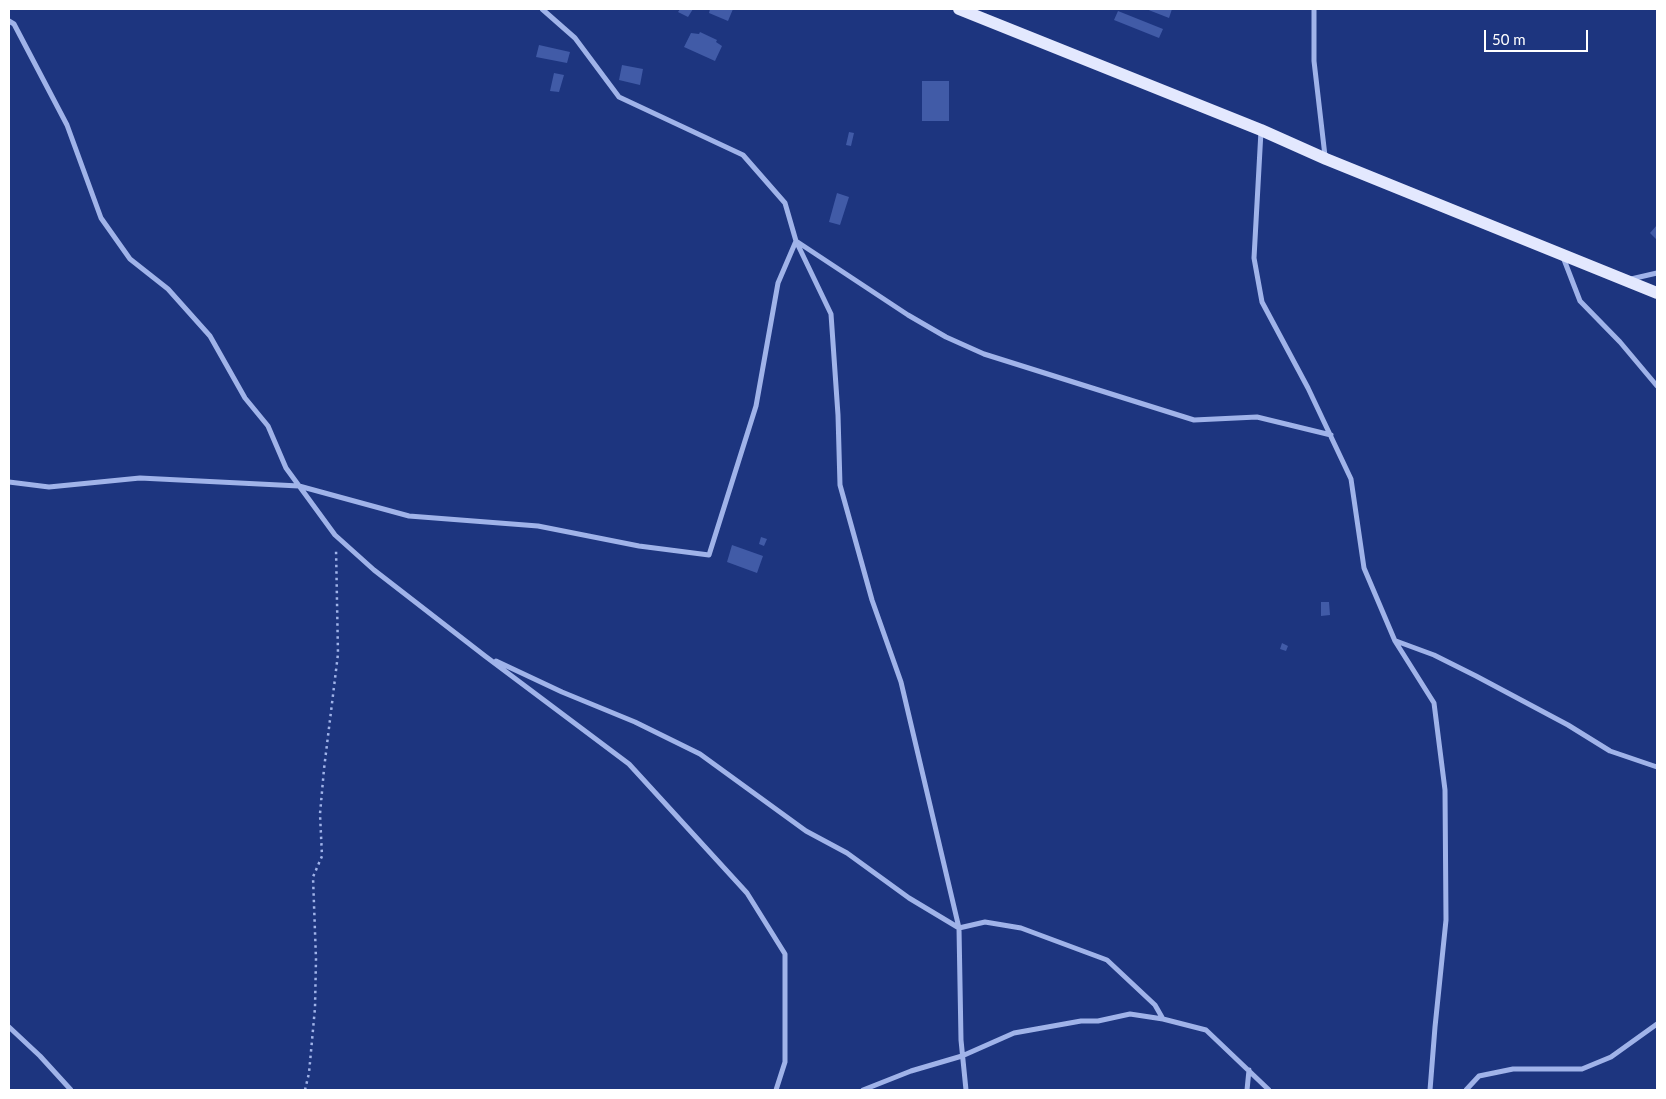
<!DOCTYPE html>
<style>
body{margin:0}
#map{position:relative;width:1666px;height:1099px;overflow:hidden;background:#1d357f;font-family:Lato,sans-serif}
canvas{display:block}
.frame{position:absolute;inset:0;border:10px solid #fff;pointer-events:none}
.scale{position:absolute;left:1484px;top:30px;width:104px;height:22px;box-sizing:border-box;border:2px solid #fff;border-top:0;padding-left:6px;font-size:15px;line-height:18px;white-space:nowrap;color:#fff;-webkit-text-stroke:4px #1d357f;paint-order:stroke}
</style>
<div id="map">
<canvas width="1666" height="1099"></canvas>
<div class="frame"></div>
<div class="scale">50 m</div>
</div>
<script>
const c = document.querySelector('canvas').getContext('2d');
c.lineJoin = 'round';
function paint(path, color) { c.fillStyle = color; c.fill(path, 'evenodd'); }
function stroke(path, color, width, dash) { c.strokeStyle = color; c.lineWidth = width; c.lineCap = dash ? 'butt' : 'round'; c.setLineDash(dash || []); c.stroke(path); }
const building = new Path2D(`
 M680 9H693L688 17 678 12Z
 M710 9H733L728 21 709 13Z
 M1146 9H1172L1169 18Z
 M1118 11 1163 29 1159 38 1114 20Z
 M700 32 717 40 716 42 722 46 715 61 684 47 691 33 699 34Z
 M539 45 570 52 567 63 536 57Z
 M622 65 643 69 640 85 619 80Z
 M554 73 564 75 559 92 550 91Z
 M922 81H949V121H922Z
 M849 132 854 133 851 146 846 145Z
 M837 193 849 197 840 225 829 222Z
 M1657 225V237L1656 239 1650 233Z
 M761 537 767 539 764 546 759 544Z
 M732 545 763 556 757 573 727 562Z
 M1321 602H1329L1330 615 1321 616Z
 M1282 643 1288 646 1286 651 1280 649Z`);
const path = new Path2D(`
 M305 1090 309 1073 315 1008 316 959 313 877 322 856 320 814 324 769 338 654 336 548`);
const minor = new Path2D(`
 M1314 9V61L1325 156
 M9 21 14 24 67 125 101 218 130 259 168 289 210 336 245 398 268 426 286 468 335 535 374 570 485 656 629 764 747 893 785 954V1062L776 1090
 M1261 131 1254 258 1262 302 1308 388 1351 479 1364 568 1395 641 1434 703 1445 790 1446 920 1435 1027 1430 1090
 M796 241 831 314 838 415 840 485 872 600 901 682 959 928 961 1040 966 1090
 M796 241 908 315 946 337 984 354 1194 420 1257 417 1331 435
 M1563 257 1580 301 1620 342 1657 386
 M1631 279 1657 273
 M9 482 49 487 140 478 299 486 409 516 538 526 639 546 709 555 756 406 778 283 796 241 785 203 743 155 619 97 575 38 542 9
 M1396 641 1434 655 1476 676 1568 725 1610 751 1657 767
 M496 661 562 692 635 722 700 754 806 831 847 853 909 898 959 928 985 922 1021 928 1107 960 1155 1005 1163 1019
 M9 1027 40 1056 71 1090
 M863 1090 911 1071 962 1056 1014 1033 1081 1021H1098L1130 1014 1163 1019 1206 1030 1269 1090
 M1247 1090 1249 1070
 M1466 1090 1479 1076 1513 1069H1582L1611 1057 1657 1024`);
const primary = new Path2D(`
 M959 9 1261 130 1326 159 1657 293`);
paint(building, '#415ba7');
stroke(path, '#a0b3e9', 2.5, [2.5, 4]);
stroke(minor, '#a0b3e9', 5);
stroke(primary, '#e3e8fe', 12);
</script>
